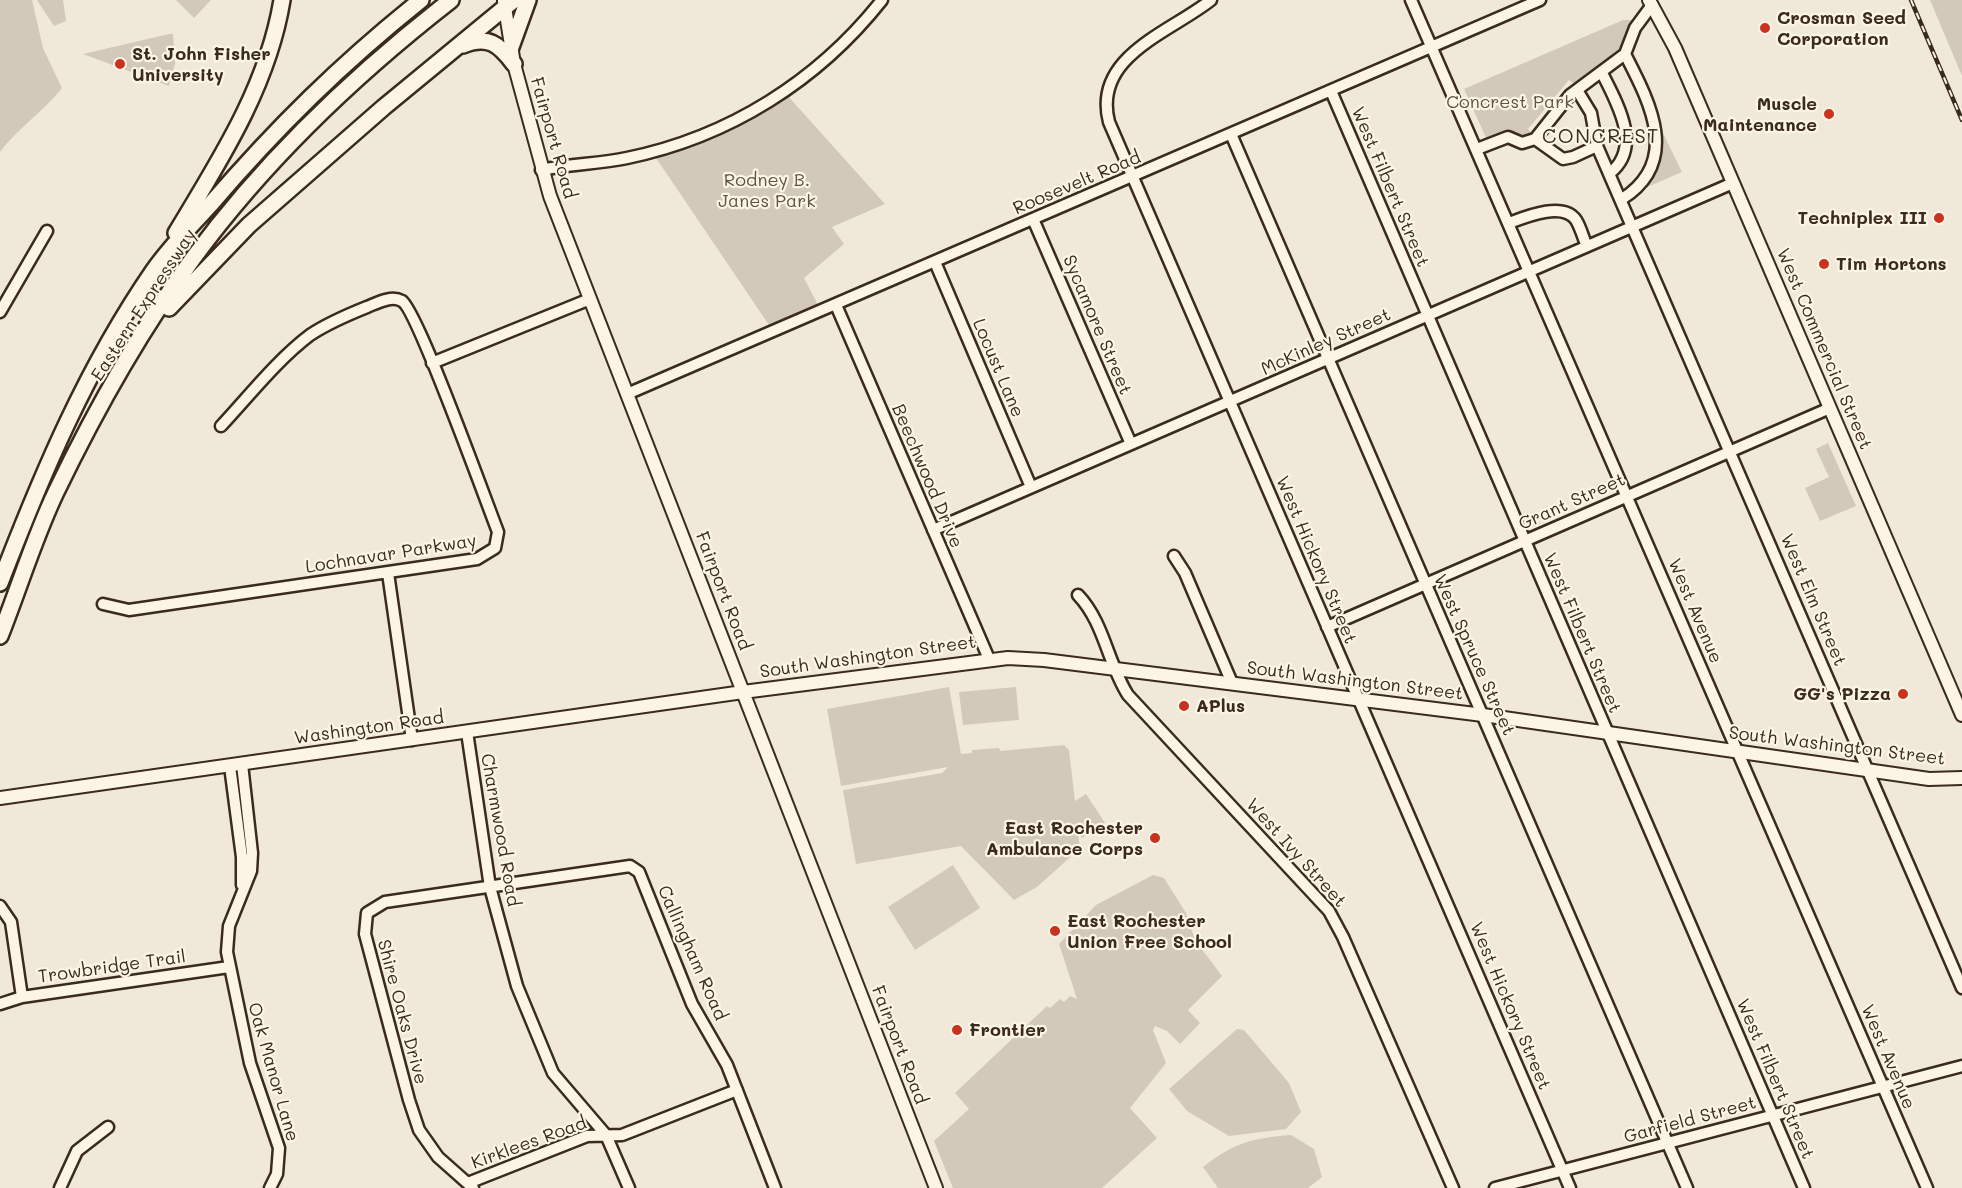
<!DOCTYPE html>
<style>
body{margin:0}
canvas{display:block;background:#f0e9d9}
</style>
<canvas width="1962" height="1188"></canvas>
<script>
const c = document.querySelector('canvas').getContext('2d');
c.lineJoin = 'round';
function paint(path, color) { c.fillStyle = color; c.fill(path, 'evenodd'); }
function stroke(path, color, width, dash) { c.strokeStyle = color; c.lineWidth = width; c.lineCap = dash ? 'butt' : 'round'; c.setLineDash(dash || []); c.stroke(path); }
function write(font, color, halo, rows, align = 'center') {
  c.font = font + ' Mali,sans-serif'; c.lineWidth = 4.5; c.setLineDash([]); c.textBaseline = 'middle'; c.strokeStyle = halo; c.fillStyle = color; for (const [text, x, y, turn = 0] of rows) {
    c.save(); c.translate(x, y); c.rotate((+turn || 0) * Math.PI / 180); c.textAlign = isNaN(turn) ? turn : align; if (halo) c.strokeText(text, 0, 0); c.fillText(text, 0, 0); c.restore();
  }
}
const green = new Path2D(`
 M0 0H32L43 48 62 88C43 112 18 128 0 152Z
 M37 0H63L66 21 54 26Z
 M176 0H211L194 18Z
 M1930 0H1962V76Z
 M1623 20H1634L1619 53 1599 70 1574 84 1569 80 1528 129 1533 134C1525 141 1517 135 1508 132L1487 140 1464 89Z
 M169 34H173L175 63 169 86 83 54Z
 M787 95 885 204 832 227 844 244 804 278 819 307 771 328 654 155 750 118Z
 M1660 127 1682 172 1636 192 1645 181Z
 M1828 443 1856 506 1820 521 1805 488 1829 477 1816 449Z
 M949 687 961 754 972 753V750L999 748 1000 751 1064 745 1069 750 1075 801 1086 794 1105 823 1082 838 1078 834 1080 848 1076 852 1037 887 1014 900 961 846 856 864 843 790 942 773 948 767 841 786 827 709Z
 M1016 687 1019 720 963 725 959 692Z
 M953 865 980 908 915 950 888 907Z
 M1153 875 1164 878 1186 913 1195 940 1222 976 1188 1010 1200 1023 1180 1044 1167 1031 1155 1026 1153 1030 1166 1063 1130 1108 1157 1138 1102 1188H953L934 1141 969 1109 955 1093 1047 1006 1050 1008 1060 999 1064 1002 1070 996 1077 999 1059 944 1096 905Z
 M1237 1029 1244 1030 1289 1083 1301 1112 1286 1129 1229 1136 1187 1111 1169 1089Z
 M1291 1135 1314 1149 1322 1177 1308 1188H1218L1203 1167C1234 1143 1251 1138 1291 1135Z`);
const minor = new Path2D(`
 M1211 0C1171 32 1092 56 1109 122L1570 1188
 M1411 0 1927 1188
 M1602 73C1617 103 1643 147 1610 173
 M1577 90 1591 113 1597 146
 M1331 91 1804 1188
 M1231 134 1687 1188
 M1535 139 1563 159 1573 157 1597 146 1962 988
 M1477 149 1508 137 1522 143 1535 139 1570 95 1625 54 1635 28 1652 5
 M541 170C569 164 599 164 627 158 729 137 818 81 882 0
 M1622 199C1682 161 1649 101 1625 54
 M1033 219 1131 444
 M1509 223C1525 217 1563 201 1576 220 1581 228 1583 238 1587 246
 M935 262 1031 487
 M836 305 989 659
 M0 312 47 231
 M432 363 590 299
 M627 394 1540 0
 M933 530 1733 183
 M1174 556 1185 573 1232 683
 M388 573 412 740
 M1078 595C1104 622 1108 664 1128 695L1329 911 1343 937 1453 1188
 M103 604 129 610 477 559 495 548 498 532C486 501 417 310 402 301 391 295 377 303 367 307 347 315 328 323 310 335 277 360 249 396 221 426
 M1327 627 1830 408
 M467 732 490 887 517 986 553 1073 606 1135 629 1188
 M242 764 252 853 251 871 229 926 227 952 250 1063 279 1148 277 1174 270 1188
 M230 766 242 857V885
 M0 906 11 922 22 997
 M0 1004 22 997 229 967
 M468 1183 587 1136 622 1135 737 1090
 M60 1188 77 1151 108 1127
 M473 1188 438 1157 419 1130 409 1100 365 934 367 913 385 902 630 866 639 872 692 1004 727 1065 775 1188
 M1495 1188 1962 1066`);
const major = new Path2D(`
 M1649 0 1675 48 1962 715
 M504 1 514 64 550 196 936 1188
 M0 798 743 692 1008 658 1044 660 1483 715 1929 779 1962 778`);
const highway = new Path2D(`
 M463 45C488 35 499 44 514 64
 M511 47 528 0
 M176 233C220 160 268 86 282 0
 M169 308 249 225 384 107 514 0
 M0 583C42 474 87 367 154 270 170 247 191 226 210 205 277 127 341 64 421 0
 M0 636C19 588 34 538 56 492 95 411 141 329 194 257 266 159 356 74 451 0`);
const rail = new Path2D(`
 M1911 0 1962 120`);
const markers = [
 [1765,28,6,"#c8321e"],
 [120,64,6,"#c8321e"],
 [1829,114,6,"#c8321e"],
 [1939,218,6,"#c8321e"],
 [1824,264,6,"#c8321e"],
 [1903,694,6,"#c8321e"],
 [1184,706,6,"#c8321e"],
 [1155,838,6,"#c8321e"],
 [1055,931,6,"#c8321e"],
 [957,1030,6,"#c8321e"]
];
const poiNames = [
 ["Crosman Seed",1777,18],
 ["Corporation",1777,39],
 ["St. John Fisher",132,54],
 ["University",132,75],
 ["Muscle",1817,104,"right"],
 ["Maintenance",1817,125,"right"],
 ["Techniplex III",1927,218,"right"],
 ["Tim Hortons",1836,264],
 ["GG's Pizza",1891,694,"right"],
 ["APlus",1196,706],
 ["East Rochester",1143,828,"right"],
 ["Ambulance Corps",1143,849,"right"],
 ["East Rochester",1067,921],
 ["Union Free School",1067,942],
 ["Frontier",969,1030]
];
const parkNames = [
 ["Concrest Park",1510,102],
 ["Rodney B.",767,180],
 ["Janes Park",767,201]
];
const streetNames = [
 ["Fairport Road",553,138,74],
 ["Roosevelt Road",1077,183,-23],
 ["West Filbert Street",1390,187,67],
 ["Eastern Expressway",144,305,-57],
 ["Sycamore Street",1097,325,67],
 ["McKinley Street",1326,342,-24],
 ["West Commercial Street",1824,349,67],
 ["Locust Lane",998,368,67],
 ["Beechwood Drive",927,476,67],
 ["Grant Street",1572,502,-24],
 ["Lochnavar Parkway",391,554,-9],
 ["West Hickory Street",1316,560,67],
 ["Fairport Road",723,591,69],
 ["West Elm Street",1813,600,67],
 ["West Avenue",1695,611,67],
 ["West Filbert Street",1582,633,67],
 ["West Spruce Street",1474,655,66],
 ["South Washington Street",868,657,-8],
 ["South Washington Street",1355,681,7],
 ["Washington Road",369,728,-8],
 ["South Washington Street",1837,746,7],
 ["Charmwood Road",500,830,80],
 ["West Ivy Street",1296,853,48],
 ["Callingham Road",692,953,66],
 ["Trowbridge Trail",112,967,-8],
 ["West Hickory Street",1510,1006,67],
 ["Shire Oaks Drive",402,1012,75],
 ["Fairport Road",899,1045,69],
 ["West Avenue",1888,1057,67],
 ["Oak Manor Lane",273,1072,74],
 ["West Filbert Street",1775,1079,67],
 ["Garfield Street",1690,1120,-15],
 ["Kirklees Road",529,1143,-20]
];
const neighbourhoodNames = [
 ["CONCREST",1601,137]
];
paint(green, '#d2c9ba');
stroke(minor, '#3b2a1e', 15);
stroke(major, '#3b2a1e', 16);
stroke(highway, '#3b2a1e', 20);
stroke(minor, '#fcf5e5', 10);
stroke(major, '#fcf5e5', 12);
stroke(highway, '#fcf5e5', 15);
stroke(rail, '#3b2a1e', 4.5);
stroke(rail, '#fcf5e5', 2, [7]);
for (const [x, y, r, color] of markers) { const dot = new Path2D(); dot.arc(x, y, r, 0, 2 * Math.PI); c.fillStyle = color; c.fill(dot); stroke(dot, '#fcf5e5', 2); }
write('bold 18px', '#3b2a1e', '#fcf5e5', poiNames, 'left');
write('18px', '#615245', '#fcf5e5', parkNames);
write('18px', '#3b2a1e', '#fcf5e5', streetNames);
c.letterSpacing = '1.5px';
write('20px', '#3b2a1e', '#fcf5e5', neighbourhoodNames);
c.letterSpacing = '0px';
</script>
